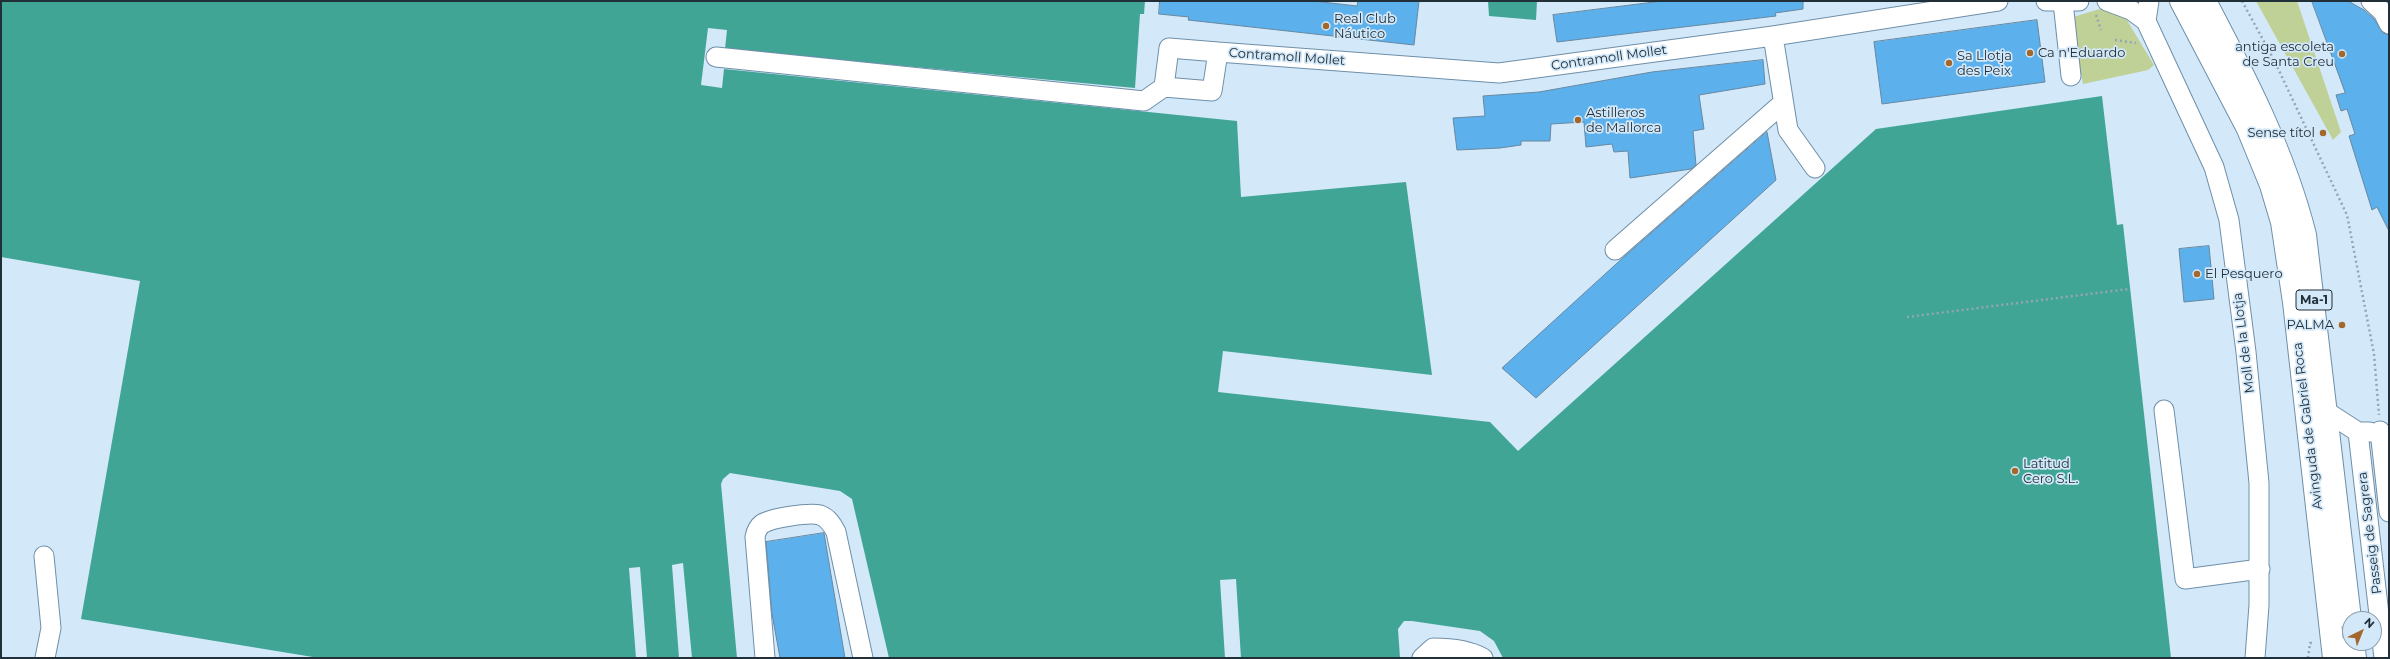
<!DOCTYPE html>
<meta charset="utf-8">
<style>
body{margin:0}
#map{position:relative;width:2390px;height:659px;overflow:hidden;background:#d3e8f9;font-family:Montserrat,sans-serif}
canvas{display:block}
.frame{position:absolute;inset:0;border:2px solid #212f39;pointer-events:none}
.north{position:absolute;left:2342px;top:611px;width:40px;height:40px;box-sizing:border-box;background:#d3e8f9;border:1px solid #8c9eac;border-radius:50%;rotate:43deg;font-size:11px;font-weight:700;line-height:16px;text-align:center;color:#212f39}
.north::after{content:'';display:block;margin:auto;width:14px;height:18px;background:#a4672b;clip-path:polygon(50% 0,100% 100%,50% 72%,0 100%)}
</style>
<div id="map">
<canvas width="2390" height="659"></canvas>
<div class="frame"></div>
<div class="north">N</div>
</div>
<script>
const c = document.querySelector('canvas').getContext('2d');
c.lineJoin = 'round';
function paint(path, color) { c.fillStyle = color; c.fill(path, 'evenodd'); }
function stroke(path, color, width, dash) { c.strokeStyle = color; c.lineWidth = width; c.lineCap = dash ? 'butt' : 'round'; c.setLineDash(dash || []); c.stroke(path); }
function write(font, color, halo, rows, align = 'center') {
  c.font = font + ' Montserrat,sans-serif'; c.lineWidth = 3.5; c.setLineDash([]); c.textBaseline = 'middle'; c.strokeStyle = halo; c.fillStyle = color; for (const [text, x, y, turn = 0] of rows) {
    c.save(); c.translate(x, y); c.rotate((+turn || 0) * Math.PI / 180); c.textAlign = isNaN(turn) ? turn : align; if (halo) c.strokeText(text, 0, 0); c.fillText(text, 0, 0); c.restore();
  }
}
const green = new Path2D(`
 M2256 1H2297L2341 132 2333 140Z
 M2103 8 2122 12 2154 65 2148 70 2083 84 2070 18Z`);
const water = new Path2D(`
 M1 1H1145L1144 14H1140L1135 88 725 49 727 30 708 28 701 85 722 88 724 69 1237 121 1241 197 1406 182 1432 375 1223 351 1218 392 1490 422 1518 451 1876 129 2102 96 2117 225 2123 224 2171 658H1503L1494 641 1480 631 1412 621H1404L1398 629 1400 658H1241L1236 579 1220 580 1225 658H889L852 499 840 491 730 473 723 479 721 484 737 658H692L683 563 672 565 679 658H647L640 567 629 568 636 658H319L81 619 140 281 1 257Z
 M1488 1H1537L1536 20 1489 16Z`);
const building = new Path2D(`
 M1160 1H1313L1357 6 1358 1H1419L1414 45 1188 20 1189 17 1159 14Z
 M1663 1H1803V9L1775 13 1776 16 1557 42 1553 15Z
 M2312 1H2348L2364 10 2374 19 2383 33 2389 35V231L2377 207 2372 210 2349 136 2355 134 2347 109 2341 111 2336 95 2345 93Z
 M2037 20 2045 82 1882 104 1874 42Z
 M1763 60 1765 84 1699 95 1704 129 1693 131 1696 165 1691 169 1630 178 1628 151 1614 152 1612 144 1586 147 1584 122 1551 124 1550 141H1521V145L1500 148 1457 150 1453 118 1485 116 1483 96 1539 92 1652 72Z
 M1767 132 1776 180 1536 398 1502 368 1626 255Z
 M2209 246 2214 299 2184 302 2179 249Z
 M824 533 845 658H780L772 614 766 542Z`);
const path = new Path2D(`
 M2242 1 2274 60 2347 215 2374 354 2379 415
 M2096 15 2101 30
 M2115 40 2136 43
 M1907 317 2129 289
 M2308 658 2310 643H2314`);
const minor = new Path2D(`
 M2046 1H2079
 M2107 1 2131 10 2146 21
 M2149 1 2146 21 2214 167 2229 220 2246 352 2259 483V605L2255 658
 M2371 1 2383 12 2389 24
 M2063 2 2071 76
 M1773 36 1788 130 1815 168
 M1169 48 1218 52 1212 91 1164 87Z
 M1218 52 1499 73 1773 36 1998 1
 M716 57 1144 101 1164 87
 M1615 250 1783 103
 M2164 410 2185 579 2260 569
 M2327 412 2358 432H2370
 M2380 431 2389 512
 M2358 432 2384 658
 M44 556 51 628 45 658
 M765 658 755 537C756 532 758 527 762 524 771 518 809 512 820 515 828 518 832 524 836 532L863 658
 M1422 658 1433 648C1449 648 1469 650 1483 658`);
const highway = new Path2D(`
 M2181 1 2248 129 2271 185 2282 222 2294 302 2334 658
 M2205 1C2245 77 2284 152 2305 235L2350 619
 M2353 643 2355 658`);
const markers = [
 [1326,26,4,"#a4672b"],
 [2030,53,4,"#a4672b"],
 [2342,54,4,"#a4672b"],
 [1949,63,4,"#a4672b"],
 [1578,120,4,"#a4672b"],
 [2323,133,4,"#a4672b"],
 [2197,274,4,"#a4672b"],
 [2342,325,4,"#a4672b"],
 [2015,471,4,"#a4672b"]
];
const shields = [
 [2314,300,36]
];
const shieldNames = [
 ["Ma-1",2314,300]
];
const poiNames = [
 ["Real Club",1334,19],
 ["Náutico",1334,34],
 ["antiga escoleta",2334,47,"right"],
 ["de Santa Creu",2334,62,"right"],
 ["Ca n'Eduardo",2038,53],
 ["Sa Llotja",1957,56],
 ["des Peix",1957,71],
 ["Astilleros",1586,113],
 ["de Mallorca",1586,128],
 ["Sense títol",2315,133,"right"],
 ["El Pesquero",2205,274],
 ["PALMA",2334,325,"right"],
 ["Latitud",2023,464],
 ["Cero S.L.",2023,479]
];
const streetNames = [
 ["Contramoll Mollet",1287,57,4],
 ["Contramoll Mollet",1609,58,-8],
 ["Moll de la Llotja",2244,343,-97],
 ["Avinguda de Gabriel Roca",2308,426,-97],
 ["Passeig de Sagrera",2370,533,-97]
];
paint(green, '#bfd196');
paint(water, '#41a596');
paint(building, '#5cb0ec');
stroke(building, '#6788a1', 1);
stroke(minor, '#6e8fa9', 21);
stroke(highway, '#6e8fa9', 24);
stroke(path, '#93a6b4', 2.5, [2, 3]);
stroke(minor, '#fff', 19);
stroke(highway, '#fff', 22);
for (const [x, y, r, color] of markers) { const dot = new Path2D(); dot.arc(x, y, r, 0, 2 * Math.PI); c.fillStyle = color; c.fill(dot); stroke(dot, '#d3e8f9', 1.5); }
for (const [x, y, w] of shields) { const box = new Path2D(); box.roundRect(x - w / 2, y - 10, w, 20, 3); c.fillStyle = '#d3e8f9'; c.fill(box); stroke(box, '#212f39', 1); }
write('bold 12px', '#212f39', null, shieldNames);
write('13px', '#212f39', '#d3e8f9', poiNames, 'left');
write('13px', '#212f39', '#d3e8f9', streetNames);
</script>
